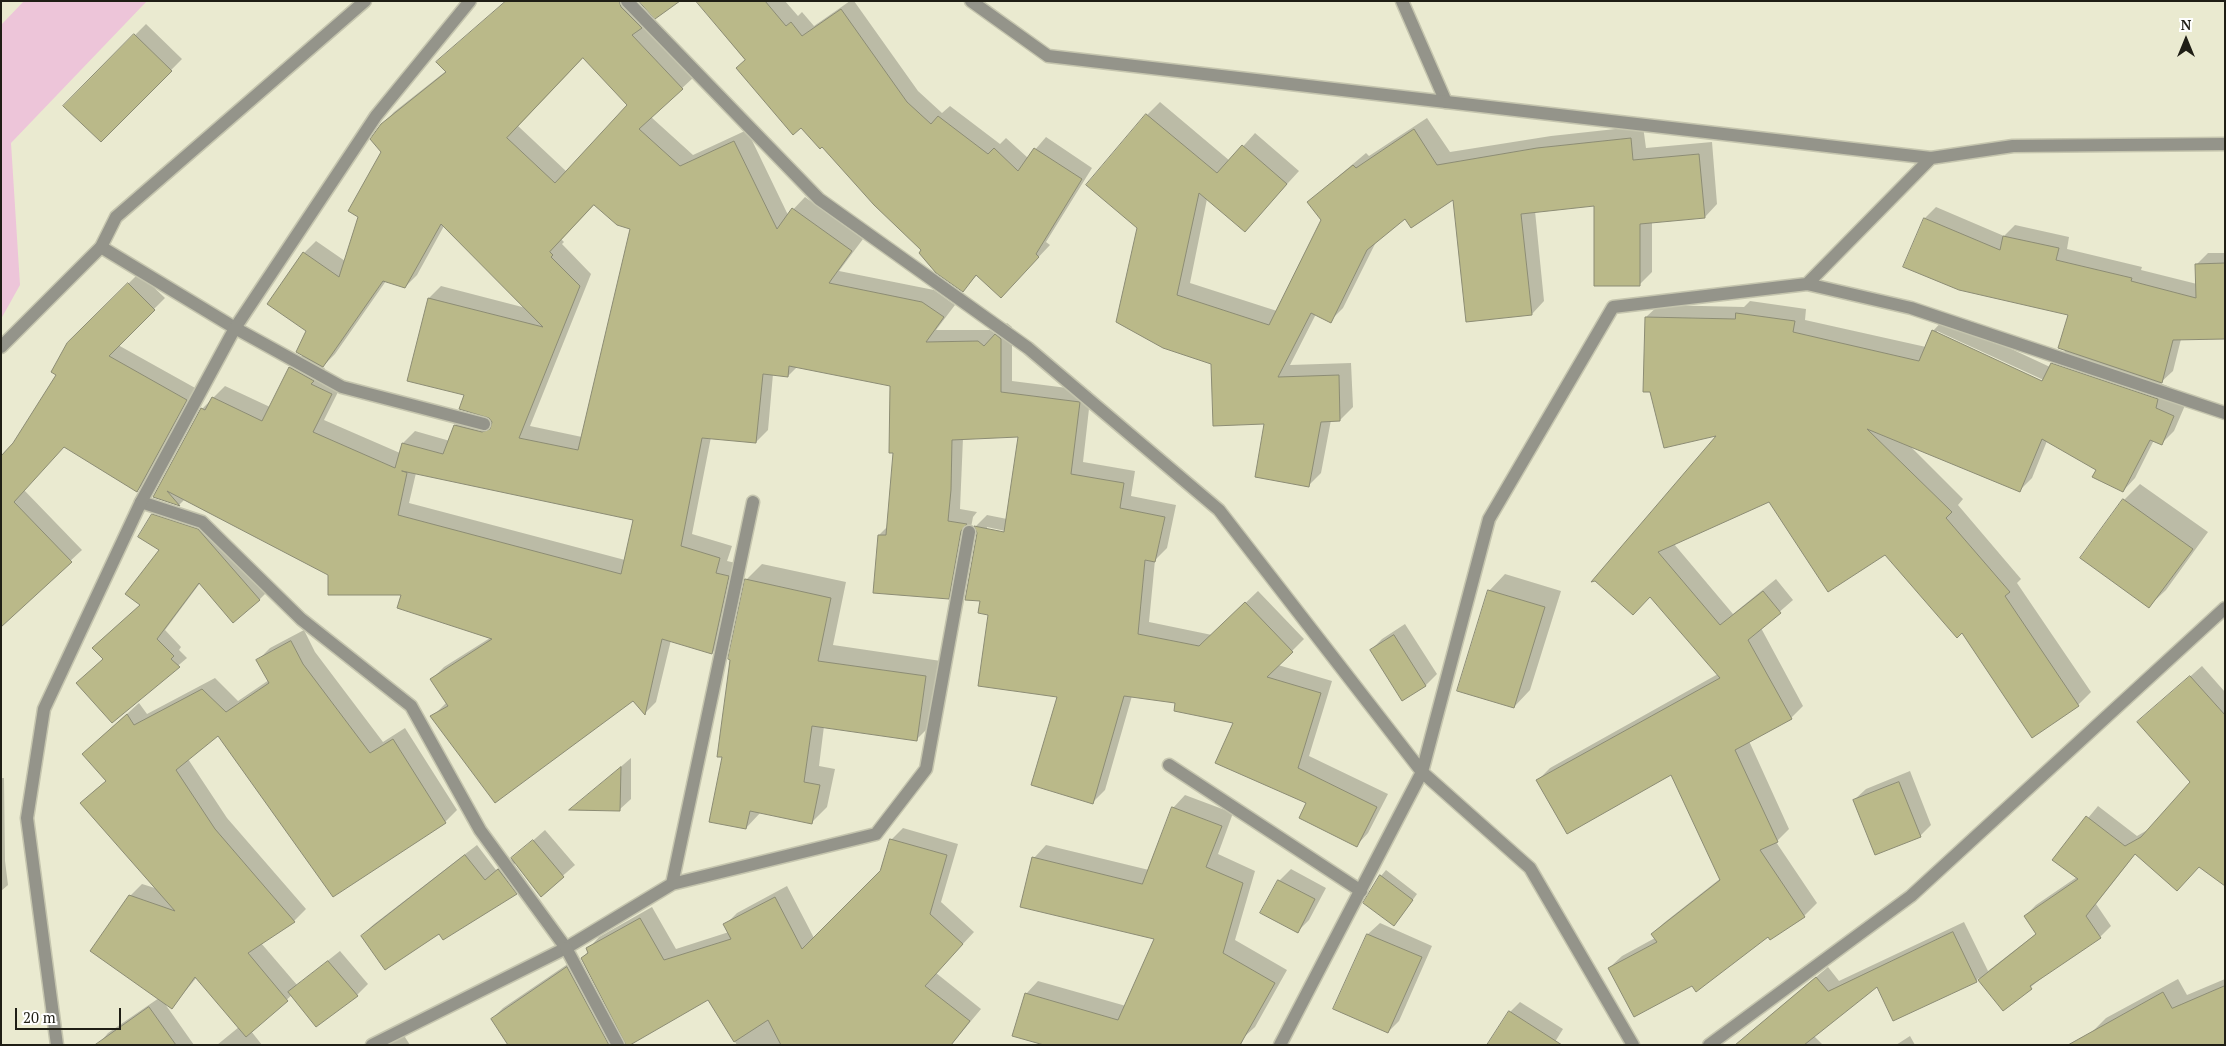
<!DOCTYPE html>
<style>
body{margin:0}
#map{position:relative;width:2226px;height:1046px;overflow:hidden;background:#eaead0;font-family:"PT Serif",serif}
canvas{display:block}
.frame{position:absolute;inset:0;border:2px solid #1f1e15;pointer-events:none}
.north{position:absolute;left:2161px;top:15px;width:50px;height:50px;-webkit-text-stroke:4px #fff;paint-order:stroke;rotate:0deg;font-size:14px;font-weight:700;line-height:20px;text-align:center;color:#1f1e15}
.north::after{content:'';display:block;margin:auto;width:18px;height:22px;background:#1f1e15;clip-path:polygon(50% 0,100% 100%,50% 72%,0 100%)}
.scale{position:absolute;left:15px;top:1008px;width:106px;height:22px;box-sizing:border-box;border:2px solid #1f1e15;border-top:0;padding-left:6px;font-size:15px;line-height:18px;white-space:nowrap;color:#1f1e15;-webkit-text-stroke:4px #fff;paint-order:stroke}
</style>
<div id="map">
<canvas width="2226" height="1046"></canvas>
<div class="frame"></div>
<div class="north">N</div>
<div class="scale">20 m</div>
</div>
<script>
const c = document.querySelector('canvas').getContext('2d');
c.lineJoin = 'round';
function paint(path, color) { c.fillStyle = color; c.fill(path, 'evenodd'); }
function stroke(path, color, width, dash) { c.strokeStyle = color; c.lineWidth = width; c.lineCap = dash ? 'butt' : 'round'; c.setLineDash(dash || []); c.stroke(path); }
const green = new Path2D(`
 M24 1H147L11 143 20 285 1 319V25Z`);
const shadow = new Path2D(`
 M506 1H624L694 77 651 117 693 155 747 130 788 215 805 197 863 239 839 271 934 290 955 305 936 330H990L996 334 1007 323 1012 327V381L1091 391 1083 462 1135 471 1131 496 1176 505 1167 548 1155 560 1149 622 1212 635 1258 591 1304 639 1278 665 1332 681 1309 756 1388 794 1368 833 1357 845 1308 803 1235 722 1177 702 1132 696 1105 790 1093 802 1058 696 989 614 981 600 978 533 976 526 987 515 1007 519 1019 436 963 438 960 509 977 512 973 517 960 585 948 597 879 535 888 526 895 452 891 385 798 366 788 376 773 374 768 430 756 442 711 437 692 534 732 546 727 561 740 564 724 641 712 653 671 640 656 702 645 713 634 699 432 717 447 702 432 679 444 667 490 638 403 594 185 499 179 505 155 497 202 409 225 386 270 407 290 368 303 355 308 331 269 303 304 253 316 241 345 261 382 152V125L394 112 446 71ZM583 57 628 105 567 172 518 126ZM594 204 631 228 582 437 530 426 591 274 562 244 564 242 561 239ZM444 226 526 308 441 286 429 298 466 395 490 417 489 419 467 413 455 425 450 441 415 431 403 443 400 453 324 420 343 382 322 372 325 368 322 367 335 354 386 281 405 287 417 275ZM416 473 634 519 625 560 409 503ZM987 527 1010 532V534L987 530Z
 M697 1H785L798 16 802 12 814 26 850 1H854L918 91 942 113 950 106 1000 144 1006 138 1028 158 1046 137 1092 168 1046 242 1050 245 1012 285 978 274 963 290 746 60Z
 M146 24 182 59 101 141 65 106Z
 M1160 102 1230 161 1255 133 1299 171 1257 217 1207 199 1190 283 1277 311 1323 220 1308 202 1366 153 1369 156 1427 118 1450 152 1551 136 1643 126 1646 148 1712 142 1717 204 1705 217 1652 221V272L1639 285 1595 204 1535 211 1544 301 1532 314 1454 198 1405 217 1377 240 1343 308 1330 321 1316 314 1290 365 1351 363 1353 407 1340 420H1331L1321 473 1308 486 1266 423 1212 363 1138 228 1147 115Z
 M1936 207 2004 236 2015 225 2069 237 2067 249 2142 267 2141 270 2197 284V264L2208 253H2225V338L2181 339 2173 371 2160 383 2170 387 2168 395 2186 403 2174 431 2161 444 2154 440 2135 478 2123 491 2098 469 2047 441 2032 478 2020 490 1908 444 1963 499 1958 505 2021 579 2017 583 2091 692 2078 705 2032 736 1962 631 1885 554 1770 500 1674 544 1733 614 1776 579 1793 600 1761 628 1803 706 1791 718 1749 741 1789 829 1776 842 1817 903 1804 916 1770 938 1768 935 1692 984 1609 968 1622 956 1655 938 1652 934 1665 922 1721 878 1672 774 1538 780 1550 768 1718 674 1651 596 1595 580 1720 434 1646 317 1659 305 1744 307 1750 301 1806 309 1805 320 1926 347 1933 331 1945 318 2050 367 2066 350 2070 314 1925 218ZM1937 331 2048 382 2047 385 1937 334Z
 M139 273 165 298 118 345 197 389 148 480 137 491 64 446 24 490 82 550 11 616 14 444 57 374 68 344Z
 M2140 484 2208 532 2166 590 2149 606 2124 500Z
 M161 507 206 521 267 592 259 600 200 583 165 630 181 647 179 650 187 658 112 722 104 659 141 604 161 549 153 515Z
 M762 564 846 582 833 645 941 661 932 724 916 740 824 726 819 766 835 769 827 807 812 822 761 812 746 828 723 756 746 580Z
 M1505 574 1561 591 1530 690 1514 707 1489 591Z
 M1405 624 1437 674 1426 685 1402 699 1371 650 1382 639Z
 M304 630 315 652 383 742 405 728 457 810 445 822 218 734 188 759 227 818 306 909 294 921 261 943 297 985 340 951 368 984 357 995 316 1026 292 995 251 1031 262 1045H217L239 1027 197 977 172 1007 163 1001 194 1045H98L108 1033 159 998 130 896 142 884 158 889 94 791 114 774 96 742 139 703 147 714 215 678 238 701 269 680 258 660 270 648Z
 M2202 666 2225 692V824L2136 853 2096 904 2111 926 2100 937 2044 976 2003 1010 1979 978 1976 981 1877 985 1814 1036 1823 1045H1735L1828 967 1839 981 1964 922 1988 971 2037 933 2025 916 2036 905 2077 877 2054 859 2098 806 2137 836 2151 828 2192 782 2139 722Z
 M631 758V799L619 810 572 809Z
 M1910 771 1931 825 1920 836 1854 800 1866 789Z
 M1 778H4L5 861 8 885 1 891Z
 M1185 795 1233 813 1218 854 1255 871 1235 940 1287 970 1255 1027 1244 1037 1241 1045H1048L1026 994 1038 981 1126 1006 1156 938 1034 858 1046 845 1149 870 1173 808Z
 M903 828 958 844 941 902 974 932 936 973 981 1009 951 1045H737L708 999 582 958 589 951 588 949 599 937 652 907 676 949 729 932 725 925 737 913 787 886 814 938 882 872 891 840Z
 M545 830 575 865 541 895 516 863 514 864 527 882 516 893 439 933 362 936 373 925 477 845 496 870 510 859 511 860Z
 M1291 869 1326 888 1309 920 1298 931 1262 913 1280 880Z
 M1386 870 1417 894 1399 919 1381 876Z
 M1380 923 1432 946 1399 1021 1388 1032 1335 1008 1368 934Z
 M578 957 622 1038 626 1041 623 1045H510L492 1019 503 1008Z
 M2178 979 2187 995 2225 979V1045L2092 1032 2106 1018Z
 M1520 1002 1563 1029 1553 1045 1510 1012Z
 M403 1034 410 1045H378Z
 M1910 1036 1915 1045H1896Z`);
const building = new Path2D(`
 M506 1H619L621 7 642 28 632 35 683 89 639 129 680 166 734 141 777 229 792 208 852 251 829 283 922 302 944 317 926 342 978 341 984 346 995 334 1001 339V392L1080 402 1071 474 1124 483 1120 508 1165 517 1155 562 1145 560 1138 634 1199 646 1245 602 1293 652 1267 677 1321 693 1298 768 1377 807 1357 847 1299 818 1306 803 1215 763 1233 723 1174 711 1175 703 1124 696 1093 804 1031 785 1057 697 978 686 988 615 978 613 980 601 965 600 977 533 974 526 1004 532 1018 437 952 440 951 490 948 521 967 524 961 531 949 599 873 593 878 535H886L893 453H889L890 386 789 366 788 377 763 374 756 443 702 438 681 546 720 558 716 573 729 576 712 654 662 639 645 715 633 701 495 803 430 716 448 706 430 679 492 639 397 608 401 595H328V575L167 491 180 506 153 497 201 408 205 410 212 397 262 421 289 367 314 381 311 384 332 394 313 432 395 468 402 443 443 454 454 425 482 432 490 429 492 422 489 418 459 409 464 395 407 381 428 298 543 327 441 224 405 288 383 281 323 367 296 352 306 331 267 304 303 252 339 277 358 217 348 211 381 152 370 139 381 124 446 72 436 62ZM583 58 627 105 555 183 507 138ZM594 205 617 225 630 229 578 450 519 438 580 286 551 257 553 255 550 252ZM402 471 633 520 621 574 398 515 407 473Z
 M639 1H680L655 19Z
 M696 1H765L786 26 791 22 802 36 841 9 907 102 931 124 938 116 988 154 994 148 1018 171 1034 148 1082 179 1036 254 1039 257 1001 298 976 275 963 292 936 273 919 253 921 250 874 205 822 147 820 149 801 128 793 135 736 68 745 60Z
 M134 34 172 71 101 142 63 106Z
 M1146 114 1217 173 1242 145 1287 184 1245 232 1199 193 1177 295 1269 325 1321 220 1307 202 1353 165 1356 168 1414 129 1437 165 1537 148 1631 138 1633 160 1699 154 1705 218 1640 224V286H1594V206L1521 214 1532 315 1466 322 1453 200 1411 228 1405 219 1367 250 1331 323 1311 313 1278 377 1339 375 1340 421 1321 422 1309 487 1255 477 1264 424 1213 426 1211 364 1163 348 1116 322 1137 228 1086 185Z
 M1924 218 2000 250 2003 236 2059 248 2056 260 2132 278 2131 281 2196 298 2195 264 2225 263V339L2173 340 2162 383 2058 348 2068 315 1959 290 1903 267Z
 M128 283 155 310 109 356 187 400 137 492 64 447 14 502 72 562 1 627V456L13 443 56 375 51 372 67 343Z
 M1736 313 1795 321 1793 332 1919 361 1932 330 2042 381 2051 363 2158 399 2156 408 2174 416 2162 445 2150 440 2123 492 2092 477 2096 470 2042 439 2020 492 1867 429 1952 512 1946 518 2010 592 2005 596 2079 706 2032 738 1962 633 1957 638 1885 555 1828 592 1769 502 1658 552 1720 625 1763 591 1781 613 1748 640 1792 719 1735 750 1778 842 1760 850 1805 917 1770 940 1768 937 1696 992 1692 986 1634 1017 1608 968 1657 942 1651 934 1720 880 1671 775 1567 834 1536 780 1720 678 1650 597 1633 615 1595 581 1591 582 1716 436 1664 448 1650 392H1643L1645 317 1735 319Z
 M2123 499 2193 549 2149 608 2080 558Z
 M152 514 198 529 260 600 233 623 199 583 157 639 174 656 171 659 180 667 112 723 76 683 103 659 92 648 140 605 125 594 159 550 138 537Z
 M745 579 831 598 818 661 926 676 917 741 812 726 804 782 820 785 812 824 750 811 746 829 709 822 722 757H717L730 660 728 659Z
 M1488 590 1545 607 1514 708 1457 691Z
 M1394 635 1426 686 1402 701 1370 650Z
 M291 641 303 664 370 753 393 739 446 823 333 897 218 736 176 770 215 829 295 922 248 953 288 1001 246 1037 195 977 172 1009 90 951 129 895 175 911 80 803 106 781 82 754 127 714 134 725 202 689 226 712 269 683 256 660Z
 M2190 676 2225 715V886L2199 867 2177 891 2135 854 2086 916 2101 938 2030 986 2032 989 2003 1011 1978 980 2036 934 2024 916 2078 879 2052 860 2086 816 2125 846 2141 837 2190 782 2137 722Z
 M621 767 620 811 569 810Z
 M1899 782 1921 837 1875 855 1853 800Z
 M1172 807 1222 826 1206 867 1243 883 1223 953 1275 983 1240 1045H1044L1012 1036 1025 993 1118 1020 1154 939 1020 907 1032 857 1142 884Z
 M890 839 947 855 930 914 963 944 925 986 970 1021 951 1045H781L768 1020 734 1042 708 1000 630 1045H626L581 958 588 953 586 948 640 918 664 960 731 939 723 924 775 897 802 949 880 871Z
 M533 840 564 877 541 897 511 858Z
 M465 855 485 880 498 869 517 894 443 940 439 934 385 970 361 936Z
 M1380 875 1413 900 1394 926 1363 903Z
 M1278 880 1315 899 1298 933 1260 913Z
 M1953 932 1977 982 1893 1021 1877 987 1804 1045H1735L1816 977 1828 991Z
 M1367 934 1422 957 1388 1033 1333 1009Z
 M328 961 358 996 316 1027 288 992Z
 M567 967 609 1045H508L491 1019Z
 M2225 986V1045H2068L2163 992 2172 1008Z
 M149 1007 176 1045H95Z
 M1509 1011 1562 1045H1487Z`);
const lane = new Path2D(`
 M1402 1 1446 102
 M101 247 235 328 342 387 484 424
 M141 502 202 522 301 619 411 706 480 830 566 948
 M1169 765 1361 891
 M672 884 753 502
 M372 1045 566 948 672 884 876 834 926 769 969 532`);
const street = new Path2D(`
 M627 1 819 199 1028 348 1219 510 1422 772 1530 868 1633 1045
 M971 1 1048 56 1931 158
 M1807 284 1931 158 2013 146 2225 144
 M1 347 101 247 116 217 365 1
 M566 948 618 1045
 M57 1045 27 818 44 709 141 502 235 328 376 116 470 1
 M1280 1045 1422 772 1489 519 1613 307 1807 284 1911 308 2225 413
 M1709 1045 1911 896 2225 608`);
paint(green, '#edc5d9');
paint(shadow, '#0003');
paint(building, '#bab989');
stroke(building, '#8c8c74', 1);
stroke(lane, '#c5c5ae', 15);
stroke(street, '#c5c5ae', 15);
stroke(lane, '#94948a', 12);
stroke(street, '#94948a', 12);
</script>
